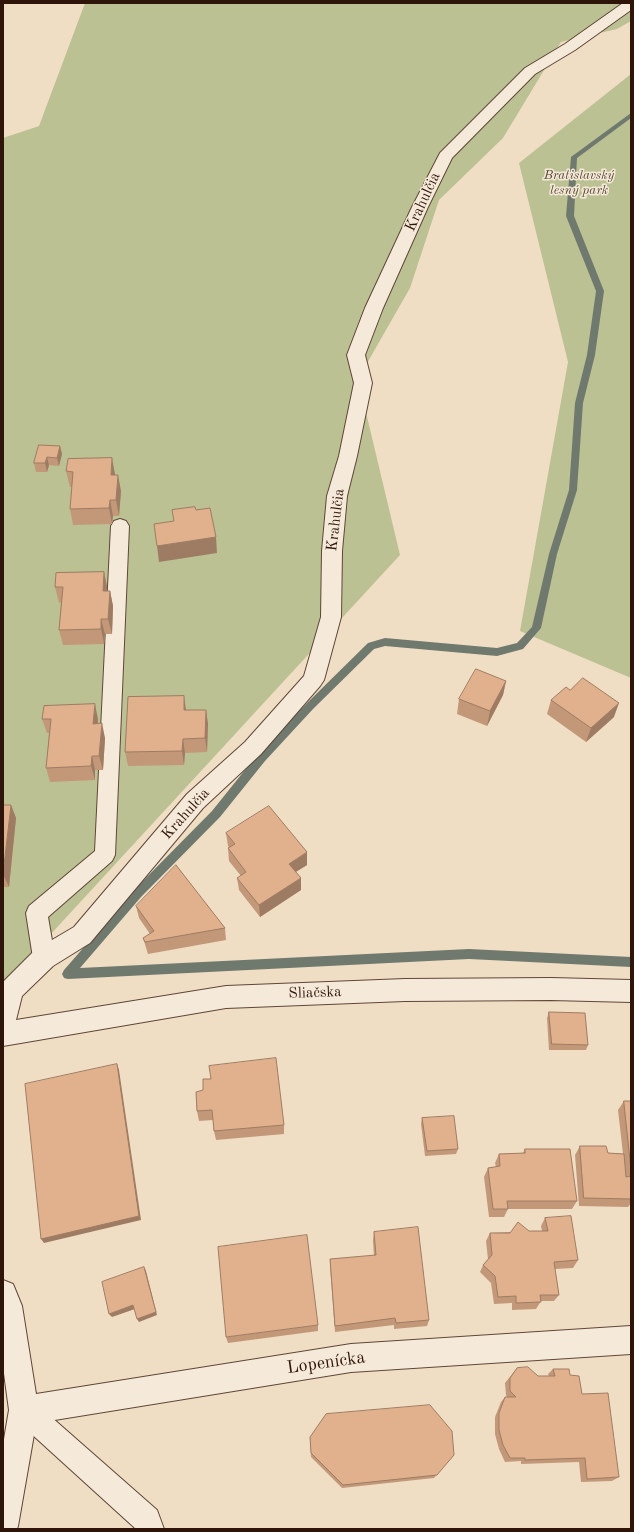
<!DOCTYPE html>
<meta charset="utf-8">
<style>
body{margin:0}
#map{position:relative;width:634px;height:1532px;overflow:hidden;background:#f0dec4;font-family:"Old Standard TT",serif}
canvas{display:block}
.frame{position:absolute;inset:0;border:4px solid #2f140a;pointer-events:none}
</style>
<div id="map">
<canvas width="634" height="1532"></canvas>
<div class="frame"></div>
</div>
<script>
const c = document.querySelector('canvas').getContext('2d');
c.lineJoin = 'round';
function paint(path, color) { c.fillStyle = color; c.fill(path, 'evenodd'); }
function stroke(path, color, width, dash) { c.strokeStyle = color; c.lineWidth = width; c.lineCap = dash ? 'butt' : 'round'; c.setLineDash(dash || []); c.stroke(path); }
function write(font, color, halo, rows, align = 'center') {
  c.font = font + ' "Old Standard TT",serif'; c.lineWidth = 3; c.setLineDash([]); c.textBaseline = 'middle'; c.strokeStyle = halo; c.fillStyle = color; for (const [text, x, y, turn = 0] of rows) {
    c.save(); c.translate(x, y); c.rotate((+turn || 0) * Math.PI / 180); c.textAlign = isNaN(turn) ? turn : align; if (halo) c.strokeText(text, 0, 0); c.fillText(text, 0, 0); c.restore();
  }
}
const green = new Path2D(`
 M85 3H631V21L617 29 561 42 503 138 439 200 410 288 358 379 400 555 3 986V138L39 126Z
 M631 74V678L520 631 568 362 519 163Z`);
const stream = new Path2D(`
 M631 113V118L577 158 574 216 604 291 595 355 583 403 577 490 557 554 541 628 523 649 497 656 385 646 374 649 313 709 265 761 220 817 141 897 80 968 469 949 631 957V967L469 959 68 979 64 978 62 974 64 970 133 891 212 811 257 755 307 703 368 643 385 638 497 648 517 643 532 627 549 554 569 490 575 403 587 355 596 291 566 216 571 157Z`);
const lane = new Path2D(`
 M120 519 126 521 129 526 115 855 112 861 48 917 55 958 52 965 44 968 36 965 33 958 26 913 29 906 95 851 111 526 114 521Z
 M24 1397 33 1401 157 1510 164 1529H136L15 1419 11 1410 15 1401Z`);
const street = new Path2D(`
 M623 3H631V10L575 50 535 74 452 158 428 207 383 308 365 355 372 383 357 456 347 496 342 551 341 617 324 680 320 686 261 754 203 808 90 943 53 966 22 996 16 1020 226 986 405 979 551 978 631 980V1002L551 1000 405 1001 226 1008 3 1046V982L35 950 74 927 187 794 245 742 304 676 321 617 322 551 327 496 339 456 354 383 347 355 365 308 412 207 440 153 525 68 565 44Z
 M3 1280 13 1284 22 1306 36 1394 351 1344 631 1326V1354L351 1372 36 1423 18 1526 17 1529H3V1445L9 1410 3 1366Z`);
const wall = new Path2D(`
 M60 446 62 454 59 466 49 465 47 472H36L34 463Z
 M66 471 115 475 121 491 119 516H113L112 524 73 525 70 509 72 487H70Z
 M104 572 107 587V591H110L113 606 112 634H105L104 644 63 645 59 630 61 602 59 603 55 587Z
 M506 681 503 695 487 726 457 714 459 699Z
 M570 690 614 717 586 742 547 714 551 700Z
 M186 710H206L208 724 207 752 185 753 184 765 128 766 125 752Z
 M42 719H98V724L105 738 103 770H95V780L50 782 46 768 49 733H47Z
 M3 805H11L16 818 9 887H3Z
 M226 833 307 865 296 872 301 878V890L260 917 239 890 237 878 241 876 229 861 228 848 229 847 228 846Z
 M136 906 225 928 226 940 148 954 143 938 150 934 139 918Z
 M549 1012 588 1045 586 1050H549L547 1018Z
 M196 1092 284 1125V1134L216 1140 214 1131 213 1120 199 1121 197 1111Z
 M624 1101H631V1203L628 1207 579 1206 575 1155 580 1146 608 1153 623 1154 618 1110Z
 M422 1118 458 1149 456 1154 425 1156 421 1124Z
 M525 1149 577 1201 572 1209H508L504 1217H489L484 1177 488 1168 496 1167 495 1163 499 1154 523 1153Z
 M545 1218 578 1260 573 1268 555 1269 559 1295 554 1301H541L536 1309 512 1310V1303L494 1304 491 1283 480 1272 483 1265 488 1259 486 1241 490 1233 529 1231H542L541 1226Z
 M374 1232 429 1320 427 1326 394 1329V1325L335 1332 330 1266V1259L374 1256 373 1240Z
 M318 1325V1331L228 1343 226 1337Z
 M517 1368 538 1376H549L548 1374 553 1369 570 1375 582 1394 619 1477 612 1481 581 1482 579 1462 521 1464V1461L505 1462 499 1449 495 1434V1417L501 1402 505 1397H507L506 1395 505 1383Z
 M310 1437 454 1455 434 1478 342 1488 311 1457Z`);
const shadedWall = new Path2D(`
 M60 446 62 454 59 466 57 458Z
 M47 457 49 465 47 472 45 463Z
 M112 458 115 474 113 491 111 475Z
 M118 475 121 491 119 516 116 500Z
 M110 500 113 516 112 524 109 508Z
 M216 537 217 553 159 562 157 546Z
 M104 572 107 587 106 607 103 591Z
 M110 591 113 606 112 634 108 619Z
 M101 619 105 634 104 644 101 629Z
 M506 681 503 695 487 726 490 711Z
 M184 696 186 710H184Z
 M619 703 614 717 586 742 591 728Z
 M95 704 98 719 97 738 93 724Z
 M206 710 208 724 207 752 205 738Z
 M102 723 105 738 103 770 99 756Z
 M183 739 185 753 184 765 182 751Z
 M92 756 95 770V780L91 766Z
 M11 805 16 818 9 887 3 874Z
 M307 852V865L289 876V864Z
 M301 878V890L260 917 259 905Z
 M117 1064 119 1070 141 1220 44 1243 41 1239Z
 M144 1267 146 1271 157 1315 139 1322 137 1319Z
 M133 1305 135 1309 112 1317 109 1314Z`);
const building = new Path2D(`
 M39 445 60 446 57 458 47 457 45 463H34Z
 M112 458 111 475H118L116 500H110L109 508 70 509 73 472 66 471 68 459Z
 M195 507 196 510 210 508 216 537 157 546 154 524 174 521 172 510Z
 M104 572 103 591H110L108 619H101V629L59 630 63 587H55L56 573Z
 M476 669 506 681 490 711 459 699Z
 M583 678 619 703 591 728 551 700 566 687 570 690Z
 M184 696V710H206L205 738 183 739 182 751 125 752 128 697Z
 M95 704 93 724 102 723 99 756H92L91 766 46 768 51 719H42L44 706Z
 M3 805H11L3 874Z
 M269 806 307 852 289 864 301 878 259 905 237 878 246 872 228 848 235 844 226 833Z
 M176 865 225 928 145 942 143 938 154 931 136 906Z
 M549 1012 585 1013 588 1045 552 1044Z
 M276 1058 284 1125 214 1131 212 1110 197 1111 196 1092 203 1090V1079H211L209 1066Z
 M117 1064 139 1216 41 1239 25 1084Z
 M624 1101H631V1169Z
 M454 1116 458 1149 427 1151 422 1118Z
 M580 1146H606L608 1153 624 1154 626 1177 631 1176V1199L584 1198Z
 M525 1149H570L577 1201H507L508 1209H493L488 1168 500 1166 499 1154 525 1153Z
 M571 1216 578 1260 554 1262 559 1295H540L541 1302 516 1303V1296L498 1297 495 1276 483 1265 492 1255 490 1233H510L518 1222 529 1231H548L545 1218Z
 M418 1227 429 1320 396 1323 395 1318 335 1326 330 1259 376 1255 374 1232Z
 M307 1235 318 1325 226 1337 218 1247Z
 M144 1267 156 1312 137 1319 133 1305 109 1314 102 1282Z
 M528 1367 538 1376H555L553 1369H569L570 1375 579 1376 582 1394 608 1393 619 1477 587 1479 585 1458 525 1460V1458H510L503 1445 499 1430V1413L505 1397H516L510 1391V1378L517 1368Z
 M430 1405 452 1431 454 1455 437 1475 343 1485 311 1453 310 1437 326 1414Z`);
const farParknames = [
 ["Bratislavský",579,176],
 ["lesný park",579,191]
];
const streetNames = [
 ["Krahulčia",423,202,-65],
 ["Krahulčia",336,520,-83],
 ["Krahulčia",186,814,-48],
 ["Sliačska",315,993,-2]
];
const nearStreetnames = [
 ["Lopenícka",326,1363,-8]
];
paint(green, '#bbc193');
paint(stream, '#6f796e');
stroke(lane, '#5f4638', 2);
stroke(street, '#5f4638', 2);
paint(lane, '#f5ead9');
paint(street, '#f5ead9');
paint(wall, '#c29879');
paint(shadedWall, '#9e7c63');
paint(building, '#e1b18d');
stroke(building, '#9e7c63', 1);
write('italic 13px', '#594833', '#f5ead9', farParknames);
write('15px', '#2f140a', '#f5ead9', streetNames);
write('18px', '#2f140a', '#f5ead9', nearStreetnames);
</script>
